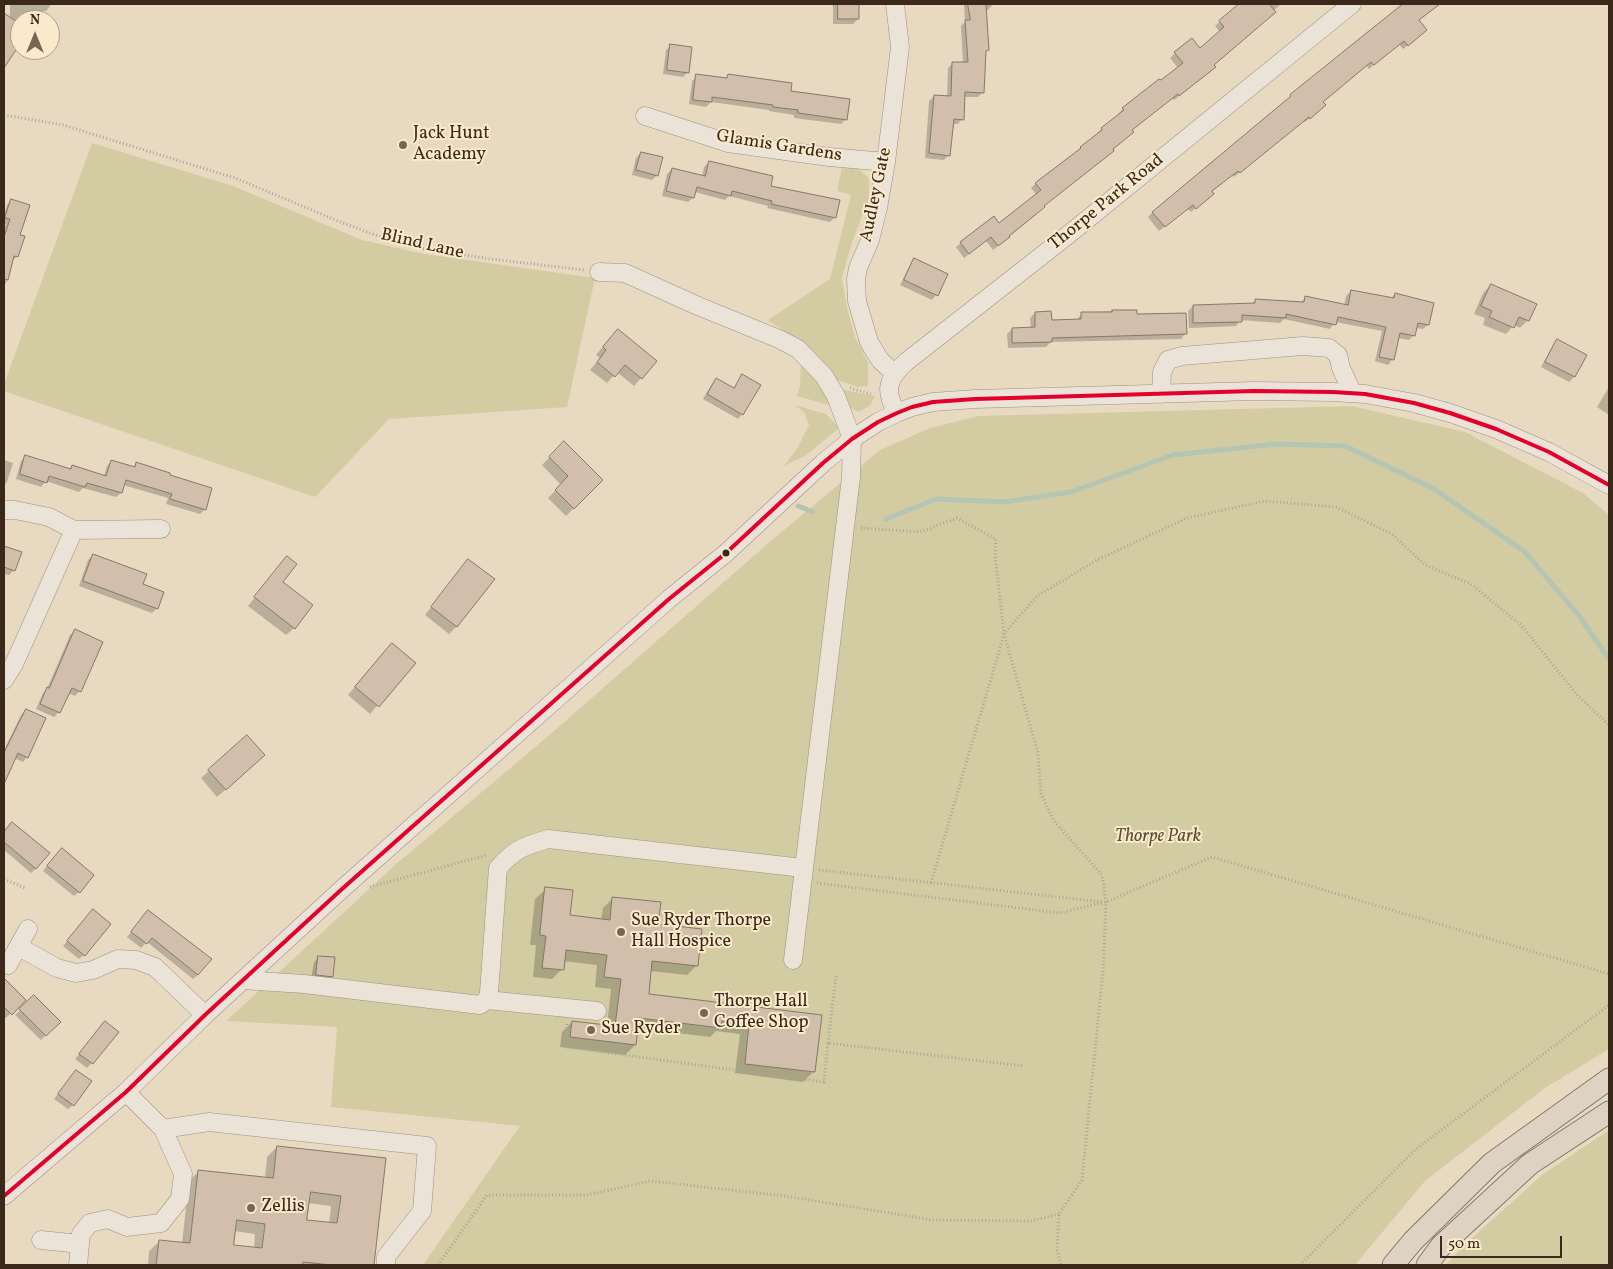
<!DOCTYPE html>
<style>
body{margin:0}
#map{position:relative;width:1613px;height:1269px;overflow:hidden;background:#e8dac1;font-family:Vollkorn,serif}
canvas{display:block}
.frame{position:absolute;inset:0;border:5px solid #3b281b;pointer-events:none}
.north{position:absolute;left:10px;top:10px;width:50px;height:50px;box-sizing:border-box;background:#faeacc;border:1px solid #ae9c85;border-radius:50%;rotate:0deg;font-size:14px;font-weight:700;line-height:20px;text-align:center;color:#3b281b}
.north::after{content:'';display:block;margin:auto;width:18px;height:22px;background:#786655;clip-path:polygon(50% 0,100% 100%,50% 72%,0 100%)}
.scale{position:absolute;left:1440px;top:1236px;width:122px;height:22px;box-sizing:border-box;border:2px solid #3b281b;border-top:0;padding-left:6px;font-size:15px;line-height:18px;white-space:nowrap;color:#3b281b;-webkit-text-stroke:4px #faeacc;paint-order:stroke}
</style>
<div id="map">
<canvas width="1613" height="1269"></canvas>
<div class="frame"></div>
<div class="north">N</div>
<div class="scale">50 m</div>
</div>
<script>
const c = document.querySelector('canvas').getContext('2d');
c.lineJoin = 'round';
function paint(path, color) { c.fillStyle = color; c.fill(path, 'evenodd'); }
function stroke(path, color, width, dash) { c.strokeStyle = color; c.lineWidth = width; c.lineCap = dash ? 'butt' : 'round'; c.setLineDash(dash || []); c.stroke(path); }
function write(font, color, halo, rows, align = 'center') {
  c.font = font + ' Vollkorn,serif'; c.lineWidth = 4; c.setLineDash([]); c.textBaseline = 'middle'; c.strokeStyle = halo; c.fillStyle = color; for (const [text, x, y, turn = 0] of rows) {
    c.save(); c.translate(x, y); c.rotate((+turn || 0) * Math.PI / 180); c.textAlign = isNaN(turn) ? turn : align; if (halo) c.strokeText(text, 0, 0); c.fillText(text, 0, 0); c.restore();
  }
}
const green = new Path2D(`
 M92 143 233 186 362 240 424 254 595 278 567 407 389 419 315 497 4 391V384Z
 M842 166 857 168 869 178V198L851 245 842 278 847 308 855 337 868 362V386L858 387 837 380 813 351 768 320 830 279 851 195 837 191Z
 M672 298 792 349 811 364 826 384 834 403 832 406 797 396 800 386 801 363 792 354 665 299Z
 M840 389 875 396 870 406 859 412 849 407Z
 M794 405 826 414 839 428 805 456 784 466 798 447 809 425 804 412Z
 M1352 406 1465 432 1583 493 1609 515V1049L1545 1088 1425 1181 1355 1265H423L520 1126 331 1107 337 1027 226 1021 395 865 546 738 773 539 880 450 930 428 978 416Z
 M1609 1130V1265H1446L1461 1248 1542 1175Z`);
const shadow = new Path2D(`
 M10 4H50V6L46 11H41L35 20H20V42L13 52 4 61V15L10 19Z
 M833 4H858V19L853 24H833Z
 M964 4H993L988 10H985L987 50 985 52 983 92 978 97H964L962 119 958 124H952L949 155 944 160 925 158 929 101 934 96 947 97 948 68 953 63H963L961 26 965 22Z
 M1240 4H1281L1212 65 1209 72 1174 100 1172 98 1131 130 1043 206 1039 212 993 250 986 241 964 258 956 247 961 243 999 225 1037 195 1031 188 1036 183 1098 135 1097 133 1102 129 1119 115 1118 114 1123 109 1178 68 1170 58 1175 53 1200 50 1220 32 1215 26Z
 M1403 4H1439L1418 21 1421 35 1403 49 1399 44 1369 69 1366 65 1322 102 1320 110 1305 122 1303 121 1234 177 1232 174 1211 192 1208 198 1191 212 1187 208 1159 231 1148 217 1152 213Z
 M671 46 688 72 683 77 663 74 666 50Z
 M697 76 725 79 728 76 789 92 846 119 841 124 794 118V115L769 111V110L711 102 706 107 689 104 692 81Z
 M641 153 657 175 652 180 632 175 636 158Z
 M709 162 769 187 835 217 830 222 767 208 768 206 729 196 725 200 695 192 693 198 688 202 662 196 667 174 672 169 702 177 704 167Z
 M12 200 19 235 17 256 12 261 6 283 4 286V230L6 224H4V215L7 205Z
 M914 260 946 275 936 295 932 300 900 285 910 265Z
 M1491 285 1528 320 1520 328 1514 325 1506 334 1483 325 1485 318 1474 314 1483 293Z
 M1351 291 1390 299 1395 294 1428 325 1423 329 1416 328 1414 335 1409 340 1398 338 1392 360 1388 365 1375 361 1382 331 1335 322 1330 329 1284 319 1280 323 1240 320 1236 326 1189 328 1188 311 1193 306 1252 304 1256 301 1301 302 1306 297 1344 306 1346 296Z
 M1112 311 1136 316 1185 334 1181 339 1051 342 1046 347 1008 348 1007 334 1012 329 1031 328 1030 318 1035 313 1050 321 1077 320 1082 313Z
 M610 338 655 362 634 386 617 372 607 383 590 370 600 358 596 355Z
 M1557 341 1585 356 1574 377 1569 382 1541 367 1553 346Z
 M742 376V414L738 419 703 399 712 384 717 380 733 389Z
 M1609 387V415L1597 407Z
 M564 443 602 480 566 516 548 498 561 485 542 465Z
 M26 456 69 470 72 466 104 476 107 466 112 461 132 468 136 464 168 476 205 509 200 514 166 504 168 498 123 485 121 493 116 497 83 488 79 492 46 481 41 487 16 479 21 461Z
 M4 460 13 463 7 482 4 485Z
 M4 547 20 553 14 570 9 575 4 574Z
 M93 555 141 585 157 608 152 613 79 586 88 560Z
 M287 558 281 582 294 628 286 635 248 606Z
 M469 560 457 626 449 634 425 615Z
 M75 631 80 691 75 696 68 693 59 712 54 717 36 709 43 693 47 689 70 635Z
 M384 652 414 663 370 714 348 695Z
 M26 710 27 757 23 762 14 758 4 778V750L21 715Z
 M247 737 256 763 217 797 201 778Z
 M7 828 36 868 31 873 4 850V832Z
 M57 854 79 892 74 896 43 871Z
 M546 889 569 916 601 920 603 908 613 898 657 925 697 965 687 975 650 971 647 995 820 1016 814 1071 803 1082 735 1073 740 1034 716 1031 710 1037 637 1028 635 1045 625 1055 560 1047 562 1032 572 1022 607 1026 611 989 595 987 597 965 563 961 562 969 552 979 533 977 536 945H530L535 899Z
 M89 915 84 955 79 959 63 946Z
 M144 916 198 975 193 979 147 942 141 948 127 937Z
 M319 957 332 976 327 981 311 979 314 962Z
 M4 980 24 1000 6 1018 4 1016Z
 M34 997 59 1022 41 1040 15 1015Z
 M100 1028 117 1033 87 1068 75 1059Z
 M76 1071 73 1105 68 1109 54 1099Z
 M277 1147 385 1159 372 1265H148L149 1251 160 1241 182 1243 189 1181 199 1171 265 1178 267 1157ZM308 1203 331 1206 329 1224 306 1221ZM234 1231 255 1234 254 1248 232 1246Z`);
const stream = new Path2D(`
 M798 506 813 512
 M886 519 936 499 1004 502 1071 492 1173 455 1277 444 1345 446 1434 489 1525 552 1580 617 1609 659`);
const building = new Path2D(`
 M838 4H859V19H838Z
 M968 4H986L989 50 986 51 984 93 965 92 964 120 954 119 950 156 929 153 934 95 951 96 952 62H968L965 20H970Z
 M1239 4H1269L1276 12 1214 65 1216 67 1179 96 1178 94 1132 130 1134 132 1113 149 1114 151 1044 206 1045 207 1009 236 1010 237 998 246 991 237 969 254 960 242 994 216 999 223 1041 190 1035 183 1081 148 1080 147 1102 130 1101 128 1124 110 1122 108 1159 79 1161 80 1183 63 1174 52 1192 38 1200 48 1224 27 1219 21Z
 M1403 4H1440L1419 20 1427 30 1408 46 1404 41 1374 65 1371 62 1323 102 1326 105 1310 119 1309 117 1240 173 1238 171 1212 191 1214 194 1196 209 1193 205 1165 227 1152 212 1291 96 1290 95Z
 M4 13 20 24V44L4 68Z
 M670 44 692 47 689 73 667 70Z
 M696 74 727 78 728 74 792 83 791 91 850 99 847 120 798 113V110L773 107V105L712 97V102L693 100Z
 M641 152 663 157 658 176 636 170Z
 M709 161 773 176 771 186 840 200 836 218 771 204 772 201 732 191 731 196 697 187 694 198 666 191 672 168 705 176Z
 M11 199 30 205 20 235 25 236 18 257 14 256 8 280 4 279V237L10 219 5 218Z
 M914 258 948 274 938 296 904 280Z
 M1491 284 1537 304 1529 321 1519 317 1514 328 1489 317 1492 311 1481 306Z
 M1351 290 1394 298 1395 293 1434 303 1429 325 1418 323 1415 336 1400 333 1394 360 1379 357 1386 327 1338 317 1336 325 1286 314V318L1242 315V322L1193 323V305L1255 303V299L1304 302 1305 296 1348 305Z
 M1112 310H1137V314L1186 313 1187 334 1052 338V342L1012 343V328L1035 327V312L1051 311 1052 320 1081 319V312H1112Z
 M618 329 657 361 642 379 625 365 615 377 597 362 606 350 603 347Z
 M1557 339 1587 355 1575 377 1545 362Z
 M742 374 761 385 743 415 707 394 716 378 734 388Z
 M564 441 603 480 574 509 555 490 568 476 549 457Z
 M25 455 71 469 72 465 106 476 111 460 135 467 136 462 170 473V475L212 488 206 510 170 499 172 494 126 480 122 493 87 483 85 487 49 476 47 483 20 474Z
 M4 546 22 552 15 571 4 567Z
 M93 554 147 574 143 584 164 592 158 609 83 581Z
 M287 556 297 564 283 582 313 605 295 629 254 597Z
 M468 559 495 579 457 627 431 607Z
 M75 629 103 642 81 692 72 688 60 713 40 704 47 687 49 688Z
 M392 643 416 663 379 707 355 687Z
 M26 709 46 718 28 758 18 753 4 784V753Z
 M247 735 265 755 226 790 208 770Z
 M12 822 50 853 36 869 4 842V832Z
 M62 848 94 875 80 893 47 866Z
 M545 887 573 890 570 915 610 920 612 897 661 902 658 924 702 929 698 966 652 961 649 994 822 1015 815 1072 745 1064 749 1024 722 1021 721 1028 639 1018 636 1045 570 1037 572 1021 615 1026 621 979 604 977 607 955 566 950 564 970 542 968 546 936 540 935Z
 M93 909 111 924 85 956 67 941Z
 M148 910 212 959 198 975 152 938 147 944 131 932Z
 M318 956 335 957 333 977 316 975Z
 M4 978 26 1000 12 1015 4 1007Z
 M34 995 61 1022 46 1036 19 1009Z
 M105 1021 119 1032 93 1064 79 1054Z
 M76 1070 92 1081 74 1106 58 1094Z
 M277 1146 386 1158 374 1265H331L303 1262 302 1265H156L159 1240 190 1243 198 1170 273 1178ZM311 1192 341 1196 337 1223 307 1220ZM237 1220 265 1224 262 1248 234 1245Z`);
const path = new Path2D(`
 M4 115 63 125 235 178 338 221 397 243 425 249 491 259 584 270
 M850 388 871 394
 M861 528 920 532 957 518 996 539 995 555 1004 634 1038 753 1041 794 1054 821 1102 875 1106 902 1103 971 1082 1180 1059 1214 1057 1250 1061 1265
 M819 870 1103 902
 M4 879 25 888
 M817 883 1059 913 1106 902 1212 857 1609 974
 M931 883 1004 634 1037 596 1097 560 1187 518 1265 501 1336 507 1392 534 1425 565 1471 584 1521 625 1578 696 1609 725
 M370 887 487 855
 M567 1024 565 1047 824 1082 828 1043 1024 1066
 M828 1043 836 976
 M438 1265 487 1195H587L650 1181 785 1196 933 1220 1031 1221 1059 1214
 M1300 1265 1416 1149 1609 1005`);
const minor = new Path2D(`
 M645 116 728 143 829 157 886 162
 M599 272 625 273 698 306 779 339 798 349 824 376 836 396 852 439 851 477 793 960
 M894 373 880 360 869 342 857 301 856 279 858 268 870 240 878 208 886 162 900 47 895 4
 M1161 394 1162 372 1168 360 1182 356 1303 346 1329 348 1338 355 1341 368 1352 392
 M897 413C884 391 887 379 906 362L1068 235 1352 4
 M4 510H15L49 517 74 530 161 529
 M4 680 14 664 74 530
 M19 947 57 968 76 973 93 970 118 959 136 960 155 967 205 1015
 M8 965 28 929
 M243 980 304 984 480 1005 487 1000 489 993 498 868C515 849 524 846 548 839L803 868
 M487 1000 597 1011
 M163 1129 209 1122 427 1146 422 1211 386 1257V1265
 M4 1196 126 1092 205 1015 342 889 669 599 726 553 823 463 852 439 878 422 897 413 912 407 933 402 975 399 1254 391 1333 392 1365 394 1414 403 1450 413 1496 429 1549 452 1609 485
 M41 1240 80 1244
 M78 1265 81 1234 90 1223 108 1219 127 1227 161 1223 180 1199 183 1174 163 1129 126 1092`);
const major = new Path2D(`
 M1393 1265 1413 1241 1492 1163 1609 1079
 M1427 1265 1441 1246 1530 1164 1609 1112`);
const bus1 = new Path2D(`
 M4 1196 126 1092 205 1015 342 889 669 599 726 553 823 463 852 439 878 422 897 413 912 407 933 402 975 399 1254 391 1333 392 1365 394 1414 403 1450 413 1496 429 1549 452 1609 485`);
const markers = [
 [403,145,5,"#786655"],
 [726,553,4.5,"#3b281b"],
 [621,932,5,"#786655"],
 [704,1013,5,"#786655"],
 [591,1030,5,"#786655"],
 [251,1208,5,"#786655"]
];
const poiNames = [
 ["Jack Hunt",413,135],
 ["Academy",413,156],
 ["Sue Ryder Thorpe",631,922],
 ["Hall Hospice",631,943],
 ["Thorpe Hall",714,1003],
 ["Coffee Shop",714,1024],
 ["Sue Ryder",601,1030],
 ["Zellis",261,1208]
];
const streetNames = [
 ["Glamis Gardens",779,147,9],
 ["Audley Gate",877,195,-78],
 ["Thorpe Park Road",1107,203,-39],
 ["Blind Lane",422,245,13]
];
const parkNames = [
 ["Thorpe Park",1158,838]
];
paint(green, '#d3cca2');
paint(shadow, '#0003');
stroke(stream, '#b4c5b4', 5);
paint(building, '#d1beab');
stroke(building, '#83796b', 1);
stroke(minor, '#9b9182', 19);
stroke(major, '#83796b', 23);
stroke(path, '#aca499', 3, [1, 2.5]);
stroke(minor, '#ebe3d7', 18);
stroke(major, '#ded3c2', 21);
stroke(bus1, '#e4002b', 4);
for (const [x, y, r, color] of markers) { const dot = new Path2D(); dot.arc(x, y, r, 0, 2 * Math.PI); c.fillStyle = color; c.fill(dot); stroke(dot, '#faeacc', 2); }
write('18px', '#3b281b', '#faeacc', poiNames, 'left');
write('18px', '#3b281b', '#faeacc', streetNames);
write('italic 18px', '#5d4e36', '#faeacc', parkNames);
</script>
